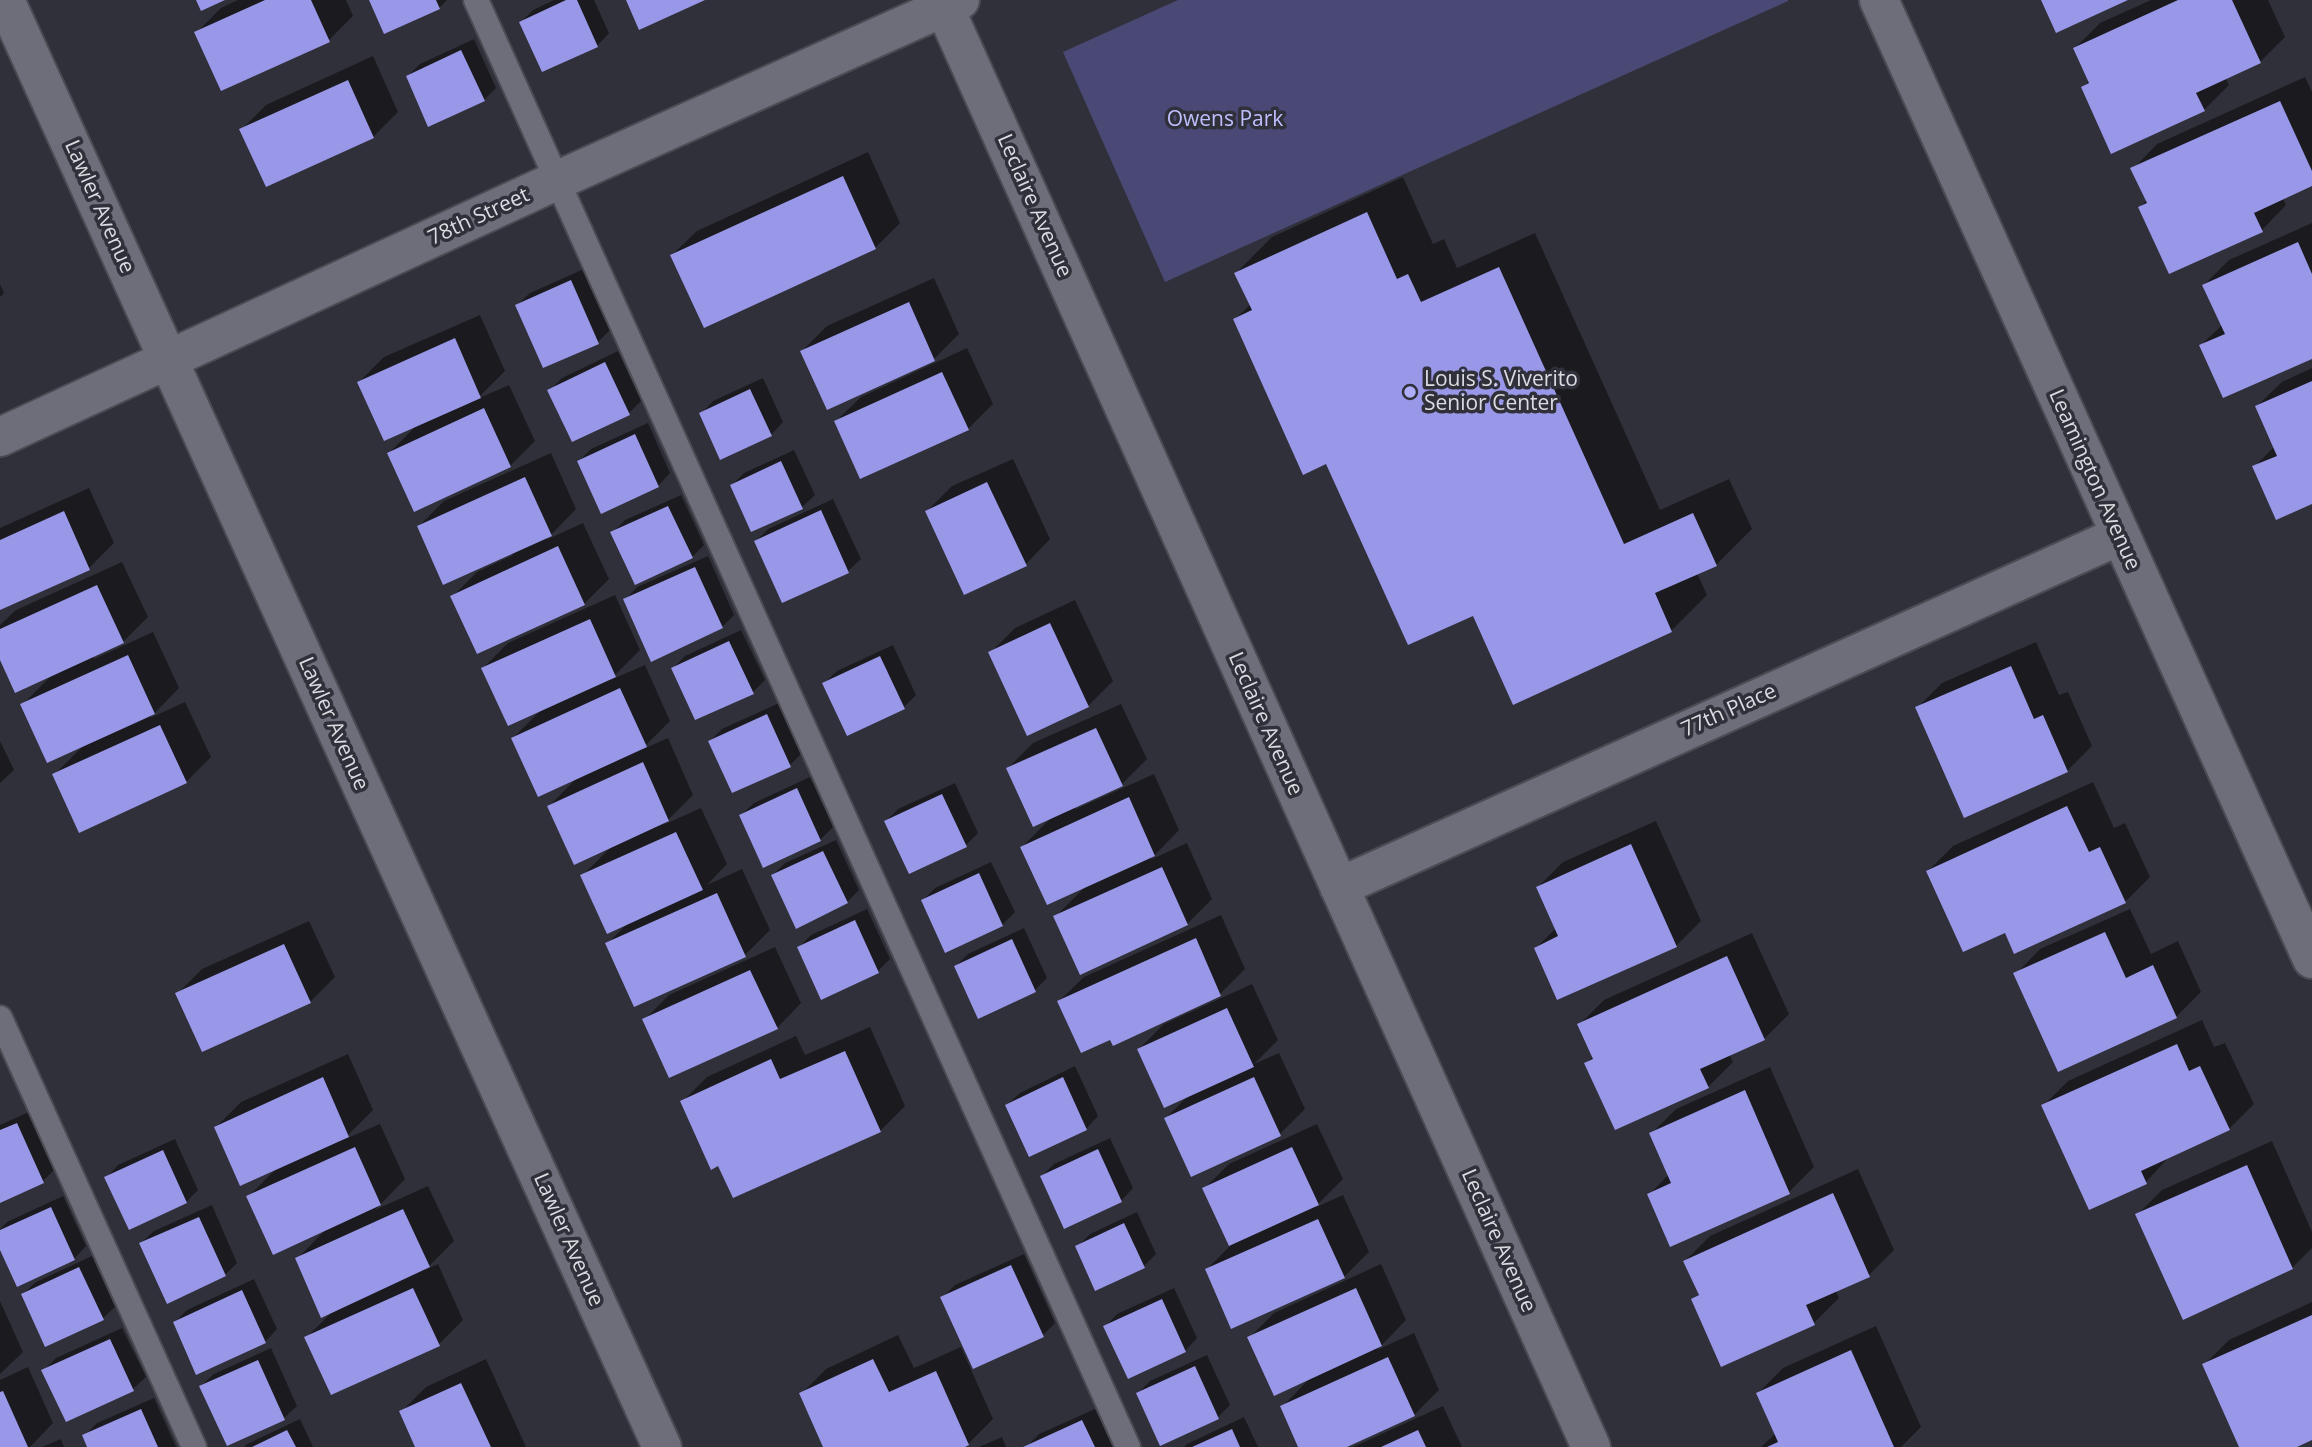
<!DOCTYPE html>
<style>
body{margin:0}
canvas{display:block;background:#30303a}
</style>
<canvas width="2312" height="1447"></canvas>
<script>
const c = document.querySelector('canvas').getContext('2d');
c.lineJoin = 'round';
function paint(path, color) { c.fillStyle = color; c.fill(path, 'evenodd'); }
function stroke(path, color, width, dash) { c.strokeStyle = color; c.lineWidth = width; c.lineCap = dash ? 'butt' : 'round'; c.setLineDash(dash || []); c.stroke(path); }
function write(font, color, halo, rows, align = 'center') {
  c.font = font + ' "Open Sans",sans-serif'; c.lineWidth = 7; c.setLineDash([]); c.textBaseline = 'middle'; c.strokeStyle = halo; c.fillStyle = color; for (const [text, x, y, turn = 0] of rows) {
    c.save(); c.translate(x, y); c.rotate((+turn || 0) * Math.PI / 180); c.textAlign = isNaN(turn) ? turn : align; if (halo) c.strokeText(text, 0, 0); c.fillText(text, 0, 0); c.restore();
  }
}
const green = new Path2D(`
 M1178 0H1788V1L1165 282 1063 52Z`);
const shadow = new Path2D(`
 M238 0H346L353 16 329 40 196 33 221 8Z
 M371 0H447L439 8Z
 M554 0H594L609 33 597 46 521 22 533 10Z
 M2151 0H2268L2285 37 2260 62 2225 77 2229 85 2204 110 2083 87 2090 80 2075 48 2100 23Z
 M474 39 496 88 484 100 408 76 420 64Z
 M373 56 398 112 373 137 241 130 266 105Z
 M2305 77 2312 92V184L2283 198 2286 205 2262 230 2140 207 2147 200 2133 169 2157 144Z
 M868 152 900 223 875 248 672 255 697 231Z
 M1403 177 1433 244 1444 239 1457 268 1535 233 1660 510 1729 479 1752 529 1716 565 1697 573 1707 595 1671 631 1474 613 1326 462 1235 319 1251 304 1236 273 1272 237Z
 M2312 223V357L2201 345 2222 325 2204 285 2229 260Z
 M584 269 610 330 598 342 517 305 530 293Z
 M934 278 959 334 934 359 802 351 827 326Z
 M0 284 4 293 0 297Z
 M480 315 505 371 477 399 509 385 535 441 510 466 389 453 418 424 359 382 384 357Z
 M967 348 993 404 968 429 836 421 861 397Z
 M618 351 641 401 629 413 550 390 562 378Z
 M2312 368V502L2254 467 2275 446 2257 406 2282 382Z
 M763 378 783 422 771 435 701 414 713 401Z
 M648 423 670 473 658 486 579 461 591 449Z
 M794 450 815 495 802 507 752 529 732 485 744 473Z
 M551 453 576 509 546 540 583 523 609 579 584 604 477 652 452 597 477 572 513 555 512 552 419 526 444 501Z
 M1013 459 1050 539 1026 564 927 511 952 486Z
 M89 488 114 543 89 568 0 609V528Z
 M681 495 704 545 692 557 612 533 625 520Z
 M833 499 861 559 848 571 783 601 756 541 768 529Z
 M708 556 734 615 722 627 625 600 637 587Z
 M122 562 148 617 123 642 93 655 94 659 153 632 179 688 150 718 185 702 211 757 186 782 54 775 84 745 22 705 52 675 0 655V625L16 610Z
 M615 595 640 650 610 680 645 665 670 721 641 750 668 738 693 795 663 825 701 808 727 864 707 885 742 869 770 930 745 955 607 944 627 924 582 876 612 846 549 806 579 776 513 738 543 708 483 668 508 643Z
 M1075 600 1113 681 1088 706 990 653 1015 628Z
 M741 630 765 680 753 692 673 668 685 656Z
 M2036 642 2059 695 2068 692 2092 746 2067 771 1917 708 1942 683Z
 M893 645 916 695 904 707 824 683 837 671Z
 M779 703 802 753 790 765 710 741 722 729Z
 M1121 704 1147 759 1122 784 1075 806 1076 809 1154 774 1179 830 1150 860 1187 843 1212 899 1187 924 1055 917 1085 887 1022 847 1053 816 1008 768 1033 743Z
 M0 741 14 770 0 783Z
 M810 777 833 827 820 840 764 866 741 815 754 803Z
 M2093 782 2114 828 2125 823 2150 877 2125 902 2006 931 1928 871 1953 846Z
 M955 783 978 833 966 845 886 821 898 809Z
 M1656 821 1701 921 1676 946 1536 948 1556 928 1538 887 1563 862Z
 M836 840 859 890 847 902 773 875 785 863Z
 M991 862 1015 912 1002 925 923 900 935 888Z
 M867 909 890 959 878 971 799 947 811 935Z
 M2130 909 2151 954 2178 941 2201 992 2176 1017 2016 974 2040 949Z
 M1221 915 1245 969 1220 994 1114 1044 1110 1038 1059 1001 1084 977Z
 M309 921 335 977 310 1002 177 994 202 969Z
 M1024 928 1047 978 1035 990 956 966 968 954Z
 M1752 933 1789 1014 1764 1039 1729 1054 1733 1062 1708 1087 1586 1063 1594 1056 1579 1025 1604 1000Z
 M775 947 801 1003 777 1028 644 1020 669 995Z
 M1252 984 1278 1040 1254 1064 1279 1053 1305 1109 1280 1134 1166 1118 1190 1094 1139 1049 1164 1024Z
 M2202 1020 2214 1047 2225 1043 2254 1104 2229 1129 2170 1156 2146 1182 2043 1106 2068 1081Z
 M870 1027 905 1106 880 1131 719 1164 682 1102 707 1077 796 1036 805 1055Z
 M348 1054 373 1110 343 1140 380 1124 405 1179 375 1210 428 1186 454 1241 425 1270 438 1264 463 1320 439 1344 307 1337 333 1311 297 1259 327 1228 248 1197 278 1167 216 1127 241 1102Z
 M1075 1066 1098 1116 1086 1129 1007 1105 1020 1093Z
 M1770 1067 1814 1167 1789 1192 1649 1195 1669 1174 1651 1134 1676 1109Z
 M29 1112 55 1169 43 1181 0 1201V1125Z
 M1317 1124 1343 1179 1314 1208 1343 1195 1369 1252 1344 1277 1207 1269 1230 1246 1204 1189 1229 1164Z
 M1110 1138 1133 1188 1121 1201 1042 1176 1054 1164Z
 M175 1139 198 1190 186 1202 106 1178 118 1165Z
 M2272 1141 2312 1232V1248L2292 1268 2137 1215 2162 1190Z
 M1858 1169 1894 1250 1869 1275 1835 1290 1839 1298 1814 1323 1722 1364 1693 1299 1700 1293 1685 1261 1710 1236Z
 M63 1196 86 1246 74 1259 0 1246V1229L7 1222Z
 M212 1205 237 1263 225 1275 141 1243 154 1231Z
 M1137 1212 1156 1254 1144 1266 1077 1247 1090 1234Z
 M1024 1254 1055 1323 1043 1335 942 1298 955 1285Z
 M92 1256 115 1307 102 1319 23 1294 36 1282Z
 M1381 1264 1406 1320 1377 1350 1414 1333 1439 1390 1414 1415 1342 1447H1300L1282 1407 1310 1378 1249 1338 1274 1313Z
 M254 1279 277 1329 265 1342 175 1322 187 1310Z
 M1174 1288 1197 1338 1185 1351 1105 1327 1117 1314Z
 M0 1301 23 1352 0 1374Z
 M2312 1302V1438L2293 1447H2241L2204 1365 2229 1340Z
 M1876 1326 1921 1427 1901 1447H1761L1776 1433 1758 1393 1783 1368Z
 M122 1328 146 1377 133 1389 44 1370 56 1358Z
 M898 1335 914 1368 961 1347 993 1419 968 1444 961 1447H825L801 1394 826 1369Z
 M271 1348 297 1406 284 1418 227 1444 201 1386 214 1374Z
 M1207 1355 1230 1405 1218 1417 1138 1393 1150 1381Z
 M486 1359 526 1447H417L401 1412 426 1387Z
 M28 1367 53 1423 30 1447H0V1380Z
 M154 1398 176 1447H89L84 1436 97 1423Z
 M1443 1406 1462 1447H1353Z
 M1095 1409 1113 1447H1026L1039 1434Z
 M1244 1417 1258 1447H1184L1187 1444Z
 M300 1419 313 1447H244L247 1444Z
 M1002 1437 1006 1447H979Z
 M61 1439 64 1447H42Z`);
const building = new Path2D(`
 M196 0H225L201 11Z
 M265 0H311L330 42 221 91 194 32Z
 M369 0H436L440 9 384 34Z
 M566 0H577L598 47 542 72 519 22Z
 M626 0H705L639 30Z
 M2041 0H2128L2056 33Z
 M2178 0H2232L2261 63 2196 93 2205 111 2111 154 2081 87 2089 83 2073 48Z
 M461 50 485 101 428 127 406 76Z
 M348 80 374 138 266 187 239 129Z
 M2280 101 2312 171V186L2254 213 2263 232 2169 274 2138 207 2147 203 2130 168Z
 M843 176 876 249 704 328 670 255Z
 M1367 212 1397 279 1408 274 1421 302 1499 267 1624 544 1693 513 1717 566 1655 593 1672 632 1513 705 1473 616 1408 645 1326 464 1303 475 1233 319 1252 310 1234 273Z
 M2298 242 2312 274V359L2223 398 2199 345 2225 334 2202 285Z
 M571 280 599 344 543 368 515 305Z
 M909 302 935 361 827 410 800 351Z
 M455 338 481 398 384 441 357 382Z
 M605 362 630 415 572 442 547 390Z
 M942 372 969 430 860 479 834 421Z
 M2312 381V504L2276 520 2252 466 2277 456 2255 406Z
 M750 389 772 436 720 460 699 413Z
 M484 408 511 467 414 512 387 453Z
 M635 434 659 487 601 514 577 461Z
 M781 461 803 509 751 532 730 485Z
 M525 477 552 536 443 585 417 526Z
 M987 482 1027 566 964 595 925 511Z
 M668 506 693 558 635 585 610 532Z
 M821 510 849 573 782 603 754 541Z
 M64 511 90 570 0 610V540Z
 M558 546 585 605 477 654 450 596Z
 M695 567 723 628 651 662 623 599Z
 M97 585 124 643 15 693 0 660V629Z
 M590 619 616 677 508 726 481 668Z
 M1050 623 1089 707 1027 736 988 652Z
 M729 641 754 694 695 720 671 668Z
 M128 655 155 714 47 763 20 704Z
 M880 656 905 709 847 736 822 683Z
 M2011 666 2034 719 2043 715 2068 772 1964 818 1915 707Z
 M620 688 647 747 538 797 511 738Z
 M767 714 791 767 732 793 708 741Z
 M160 725 187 783 79 833 52 774Z
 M1096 728 1123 786 1033 827 1006 768Z
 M643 762 669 821 574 865 547 806Z
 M797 788 821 841 763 868 739 815Z
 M942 794 967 847 909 874 884 821Z
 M1129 797 1155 856 1047 905 1020 847Z
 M2067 806 2089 852 2100 847 2126 903 2014 954 2005 933 1963 952 1926 871Z
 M676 832 703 890 607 934 580 875Z
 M1631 844 1677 947 1557 1000 1534 948 1558 936 1536 887Z
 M823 851 848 903 796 929 771 875Z
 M1162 867 1188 925 1080 975 1053 916Z
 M979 873 1003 926 945 953 921 900Z
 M717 893 746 957 634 1007 605 943Z
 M855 920 879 973 821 1000 797 947Z
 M2105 932 2126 978 2153 965 2177 1018 2058 1072 2013 973Z
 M1196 938 1221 996 1113 1046 1110 1040 1081 1053 1057 1001Z
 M1012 939 1036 992 978 1019 954 966Z
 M284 944 311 1003 202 1052 175 993Z
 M1727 956 1765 1040 1700 1069 1709 1088 1615 1130 1584 1063 1593 1059 1577 1024Z
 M750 970 778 1029 669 1078 642 1019Z
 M1227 1008 1254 1067 1164 1108 1137 1049Z
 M2177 1044 2189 1071 2200 1066 2230 1130 2141 1171 2147 1184 2089 1210 2041 1105Z
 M845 1051 881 1132 733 1198 718 1166 711 1170 680 1101 771 1059 780 1079Z
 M323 1077 349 1137 240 1186 214 1127Z
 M1063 1077 1087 1130 1029 1157 1005 1105Z
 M1254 1077 1281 1136 1191 1177 1164 1118Z
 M1745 1090 1790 1194 1670 1247 1647 1194 1671 1183 1649 1133Z
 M17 1123 44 1183 0 1203V1130Z
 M355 1147 381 1205 273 1255 246 1196Z
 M1292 1147 1319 1205 1229 1246 1202 1188Z
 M1098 1149 1122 1202 1064 1229 1040 1176Z
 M163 1150 187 1203 129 1230 104 1177Z
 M2247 1165 2293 1269 2183 1320 2135 1214Z
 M1833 1193 1870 1277 1806 1305 1815 1325 1721 1367 1691 1299 1699 1295 1683 1261Z
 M51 1207 75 1260 17 1287 0 1250V1230Z
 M403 1209 430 1267 321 1318 295 1258Z
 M199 1217 226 1276 167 1304 139 1243Z
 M1318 1219 1345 1278 1231 1329 1205 1269Z
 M1124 1223 1145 1268 1095 1291 1075 1246Z
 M1011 1265 1044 1337 973 1369 940 1297Z
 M79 1267 104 1320 45 1347 21 1294Z
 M413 1288 440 1346 331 1395 304 1337Z
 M1356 1288 1382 1346 1274 1396 1247 1337Z
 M242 1290 266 1343 196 1375 173 1322Z
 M1162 1299 1186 1352 1128 1379 1103 1326Z
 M2312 1315V1440L2297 1447H2239L2202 1364Z
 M110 1339 134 1391 66 1422 41 1370Z
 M1851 1350 1894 1447H1767L1778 1442 1756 1393Z
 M1388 1357 1415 1416 1347 1447H1298L1280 1406Z
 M873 1359 889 1392 936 1371 969 1445 965 1447H823L799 1393Z
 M258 1360 285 1420 227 1446 199 1386Z
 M1195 1366 1219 1419 1160 1446 1136 1393Z
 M461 1383 491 1447H415L399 1411Z
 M3 1391 28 1447H0V1392Z
 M141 1409 158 1447H87L82 1435Z
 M1082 1420 1095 1447H1023Z
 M1232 1429 1240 1447H1192Z
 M287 1430 296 1447H252Z
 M1418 1430 1426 1447H1381Z`);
const service = new Path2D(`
 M476 0 1128 1447
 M0 1018 194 1447`);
const minor = new Path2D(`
 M5 0 662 1447
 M941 0 1591 1447
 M1879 0 2312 959
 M0 437 558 180 960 0
 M1339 887 2119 536`);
const markers = [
 [1410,392,7,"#afaefa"]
];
const parkNames = [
 ["Owens Park",1225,120]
];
const streetNames = [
 ["Leclaire Avenue",1034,206,66],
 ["Lawler Avenue",99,207,66],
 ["78th Street",479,217,-25],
 ["Leamington Avenue",2094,480,66],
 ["77th Place",1729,711,-24],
 ["Lawler Avenue",333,724,66],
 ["Leclaire Avenue",1265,724,66],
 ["Lawler Avenue",568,1240,66],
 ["Leclaire Avenue",1498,1241,66]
];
const poiNames = [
 ["Louis S. Viverito",1424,380],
 ["Senior Center",1424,404]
];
paint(green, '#4a4975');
paint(shadow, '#0007');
paint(building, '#9997e8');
stroke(service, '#4b4b53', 28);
stroke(minor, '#4b4b53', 42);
stroke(service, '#6d6e79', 24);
stroke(minor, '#6d6e79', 38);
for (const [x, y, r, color] of markers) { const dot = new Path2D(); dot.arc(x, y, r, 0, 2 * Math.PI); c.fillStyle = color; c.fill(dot); stroke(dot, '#30303a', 2.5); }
write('21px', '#bfbffe', '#30303a', parkNames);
write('21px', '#dbdbe1', '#30303a', streetNames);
write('21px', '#dbdbe1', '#30303a', poiNames, 'left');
</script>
